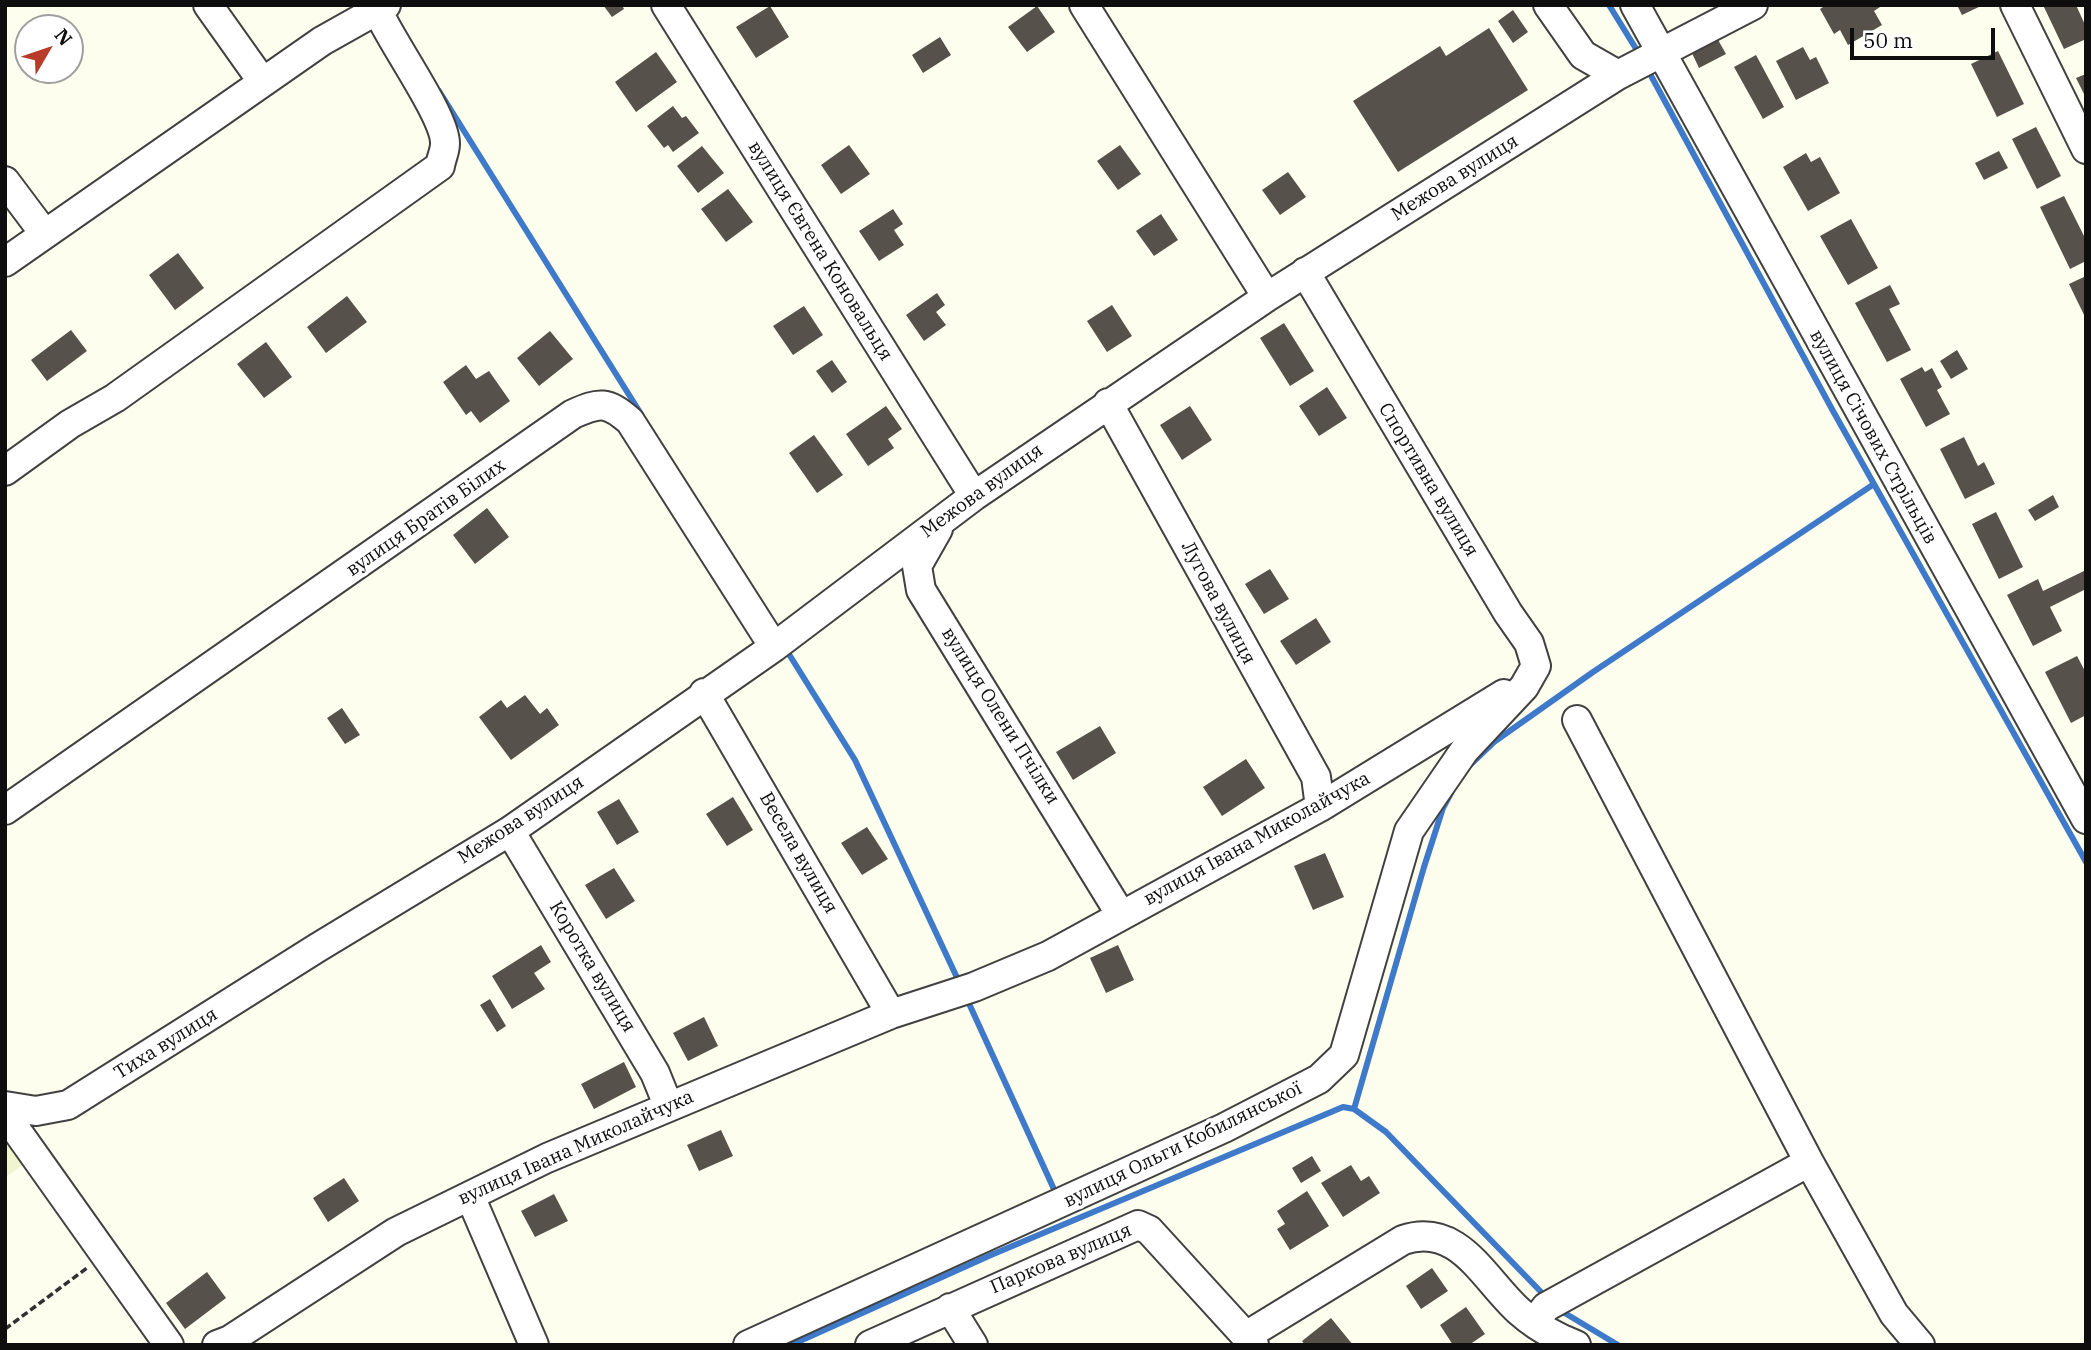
<!DOCTYPE html>
<meta charset="utf-8">
<style>
body{margin:0}
#map{position:relative;width:2091px;height:1350px;overflow:hidden;background:#fefeef;font-family:"IBM Plex Serif",serif}
canvas{display:block}
.frame{position:absolute;inset:0;border:7px solid #0e0e0e;pointer-events:none}
.north{position:absolute;left:14px;top:14px;width:70px;height:70px;box-sizing:border-box;background:#fff;border:2px solid #9f9f9f;border-radius:50%;rotate:51deg;font-size:19px;font-weight:700;line-height:28px;text-align:center;color:#0e0e0e}
.north::after{content:'';display:block;margin:auto;width:24px;height:32px;background:#b93b2a;clip-path:polygon(50% 0,100% 100%,50% 72%,0 100%)}
.scale{position:absolute;left:1850px;top:28px;width:145px;height:32px;box-sizing:border-box;border:4px solid #0e0e0e;border-top:0;padding-left:9px;font-size:21px;line-height:24px;white-space:nowrap;color:#0e0e0e;-webkit-text-stroke:5px #fff;paint-order:stroke}
</style>
<div id="map">
<canvas width="2091" height="1350"></canvas>
<div class="frame"></div>
<div class="north">N</div>
<div class="scale">50 m</div>
</div>
<script>
const c = document.querySelector('canvas').getContext('2d');
c.lineJoin = 'round';
function paint(path, color) { c.fillStyle = color; c.fill(path, 'evenodd'); }
function stroke(path, color, width, dash) { c.strokeStyle = color; c.lineWidth = width; c.lineCap = dash ? 'butt' : 'round'; c.setLineDash(dash || []); c.stroke(path); }
function write(font, color, halo, rows, align = 'center') {
  c.font = font + ' "IBM Plex Serif",serif'; c.lineWidth = 7; c.setLineDash([]); c.textBaseline = 'middle'; c.strokeStyle = halo; c.fillStyle = color; for (const [text, x, y, turn = 0] of rows) {
    c.save(); c.translate(x, y); c.rotate((+turn || 0) * Math.PI / 180); c.textAlign = isNaN(turn) ? turn : align; if (halo) c.strokeText(text, 0, 0); c.fillText(text, 0, 0); c.restore();
  }
}
const farmland = new Path2D(`
 M5 1141 23 1165 5 1177Z`);
const stream = new Path2D(`
 M1609 5 1638 52
 M1649 72 1833 411 2086 862
 M439 91 641 414
 M787 651 855 760 960 984
 M1471 764 1494 742 1593 672 1874 484
 M966 997 1058 1198
 M1354 1109 1424 867 1443 808 1451 793
 M1563 1312 1618 1345
 M791 1345 991 1255 1343 1107 1354 1109 1386 1132 1544 1295`);
const building = new Path2D(`
 M603 5H622L624 9 612 17Z
 M1826 5H1883L1874 11 1882 25 1848 45 1840 30 1834 34 1820 9Z
 M1957 5H1983L1962 15Z
 M2043 5H2076L2086 27V39L2064 49Z
 M770 6 789 37 756 58 736 27Z
 M1037 6 1055 32 1027 52 1008 27Z
 M1513 10 1528 32 1513 43 1498 21Z
 M1489 28 1528 90 1398 172 1353 101 1440 46 1446 56Z
 M940 37 951 55 923 73 912 55Z
 M1717 38 1726 54 1699 68 1691 51Z
 M1803 47 1810 60 1816 57 1829 83 1796 100 1776 61Z
 M1998 51 2024 104 1997 117 1971 64Z
 M656 52 677 82 636 112 615 82Z
 M1756 55 1784 107 1763 119 1734 67Z
 M2086 74V98L2076 78Z
 M673 106 682 118 686 116 699 133 673 152 668 145 664 148 647 126Z
 M2036 127 2061 176 2037 189 2012 139Z
 M849 145 870 174 841 194 821 165Z
 M1120 145 1141 174 1118 190 1097 161Z
 M702 146 724 173 698 193 677 166Z
 M1999 151 2008 168 1984 180 1975 163Z
 M1806 153 1811 162 1820 157 1840 193 1808 211 1783 167Z
 M1288 172 1306 197 1280 215 1262 190Z
 M728 189 753 222 726 242 701 209Z
 M2064 196 2086 240V261L2070 269 2040 207Z
 M893 209 903 224 894 230 904 245 879 261 859 231Z
 M1161 214 1178 240 1154 256 1136 231Z
 M1851 219 1878 268 1848 285 1820 236Z
 M178 253 204 288 175 310 149 275Z
 M2086 276V319L2069 284Z
 M1890 285 1900 304 1889 309 1911 350 1887 362 1855 303Z
 M937 293 945 305 936 312 946 325 924 341 906 315Z
 M347 296 367 322 326 353 307 327Z
 M1112 305 1132 336 1107 352 1087 321Z
 M804 306 823 335 793 355 773 326Z
 M1284 323 1314 371 1290 386 1260 338Z
 M71 330 87 351 47 381 31 360Z
 M550 331 573 359 539 386 517 358Z
 M266 342 292 377 264 398 237 364Z
 M1957 350 1968 369 1951 379 1940 361Z
 M832 360 847 382 832 393 816 371Z
 M466 365 476 379 489 371 510 401 480 423 471 411 466 415 443 382Z
 M1922 367 1925 372 1932 368 1942 387 1937 390 1950 414 1926 427 1900 379Z
 M1327 387 1347 418 1319 436 1299 406Z
 M886 406 902 429 888 439 894 448 868 466 846 434Z
 M1190 406 1212 440 1182 460 1160 425Z
 M814 435 843 475 817 493 789 453Z
 M1964 437 1978 466 1984 462 1995 484 1965 499 1940 449Z
 M2053 495 2059 507 2035 521 2028 510Z
 M487 508 509 537 475 564 453 535Z
 M1996 512 2023 567 1999 579 1972 524Z
 M1270 569 1289 599 1264 614 1245 584Z
 M2086 570V589L2050 607 2062 631 2033 646 2007 595 2038 579 2043 591Z
 M1316 618 1331 642 1296 665 1280 641Z
 M2077 656 2086 673V715L2071 723 2045 672Z
 M525 695 540 714 547 708 559 725 511 760 479 717 501 700 507 708Z
 M342 708 360 735 345 744 327 718Z
 M1100 726 1116 753 1073 780 1056 752Z
 M1246 759 1265 788 1222 816 1203 787Z
 M733 797 753 830 727 846 706 814Z
 M619 799 639 832 617 845 597 812Z
 M867 827 888 859 862 875 841 843Z
 M1325 853 1344 897 1313 910 1294 866Z
 M614 868 635 901 606 919 585 885Z
 M541 945 551 962 534 973 545 989 512 1009 492 976Z
 M1118 945 1134 980 1106 993 1090 958Z
 M490 999 506 1026 497 1032 480 1005Z
 M704 1017 718 1046 688 1061 673 1033Z
 M624 1062 636 1087 594 1109 581 1084Z
 M721 1130 733 1156 699 1171 687 1145Z
 M1312 1156 1321 1171 1301 1183 1292 1168Z
 M1351 1165 1361 1181 1369 1176 1380 1193 1343 1217 1321 1183Z
 M344 1178 359 1201 328 1222 313 1198Z
 M1307 1191 1329 1226 1290 1250 1277 1229 1285 1224 1277 1211Z
 M554 1194 568 1221 535 1237 521 1211Z
 M1432 1268 1448 1291 1421 1309 1406 1286Z
 M207 1272 226 1298 185 1329 166 1303Z
 M1466 1307 1485 1334 1469 1345H1453L1440 1325Z
 M1331 1318 1353 1345H1305L1302 1341Z`);
const path = new Path2D(`
 M5 1329 87 1268`);
const minor = new Path2D(`
 M208 5 262 81
 M666 5 974 496
 M1084 5 1267 297
 M1548 5 1583 55 1618 75
 M1635 5 2086 819
 M2015 5 2086 149
 M5 181 44 233
 M5 262 322 41 386 5
 M1108 403 1316 777 1320 807
 M5 471 70 424 115 398 440 166C441 159 445 151 445 144 446 117 391 42 378 11
 M938 529 917 566 921 590 1121 915
 M704 693 891 1014
 M1577 720 1809 1162 1894 1314 1920 1345
 M5 810 573 414C600 402 607 401 630 421L774 647
 M510 831 655 1073 668 1105
 M5 1106 36 1111 68 1105 317 948 510 831 774 647 974 496 1267 297 1618 75 1753 5
 M5 1114 169 1345
 M470 1196 534 1345
 M950 1308 973 1345
 M1534 1323 1546 1307 1809 1162
 M1246 1336 1403 1240C1459 1221 1484 1280 1520 1312 1537 1327 1555 1337 1576 1345
 M217 1345 230 1340 396 1232 547 1158 891 1014 974 987 1048 956 1320 807 1504 694
 M748 1345 1224 1128 1319 1079 1344 1055 1409 831 1464 751 1524 687 1536 666 1529 643 1508 613 1305 272
 M870 1345 1138 1225 1149 1230 1254 1345`);
const streetNames = [
 ["Межова вулиця",1455,178,-32],
 ["вулиця Євгена Коновальця",820,251,58],
 ["вулиця Січових Стрільців",1873,437,61],
 ["Спортивна вулиця",1428,480,59],
 ["Межова вулиця",982,491,-36],
 ["вулиця Братів Білих",426,518,-35],
 ["Лугова вулиця",1218,603,62],
 ["вулиця Олени Пчілки",1000,716,58],
 ["Межова вулиця",521,820,-33],
 ["вулиця Івана Миколайчука",1257,839,-29],
 ["Весела вулиця",798,853,60],
 ["Коротка вулиця",592,967,59],
 ["Тиха вулиця",166,1044,-32],
 ["вулиця Ольги Кобилянської",1183,1145,-26],
 ["вулиця Івана Миколайчука",576,1148,-24],
 ["Паркова вулиця",1061,1259,-23]
];
paint(farmland, '#f0f4cf');
stroke(stream, '#3e7ac9', 6);
paint(building, '#56514a');
stroke(minor, '#414141', 32);
stroke(path, '#303030', 3.5, [7, 3.5]);
stroke(minor, '#fff', 28);
write('19px', '#0e0e0e', '#fff', streetNames);
</script>
